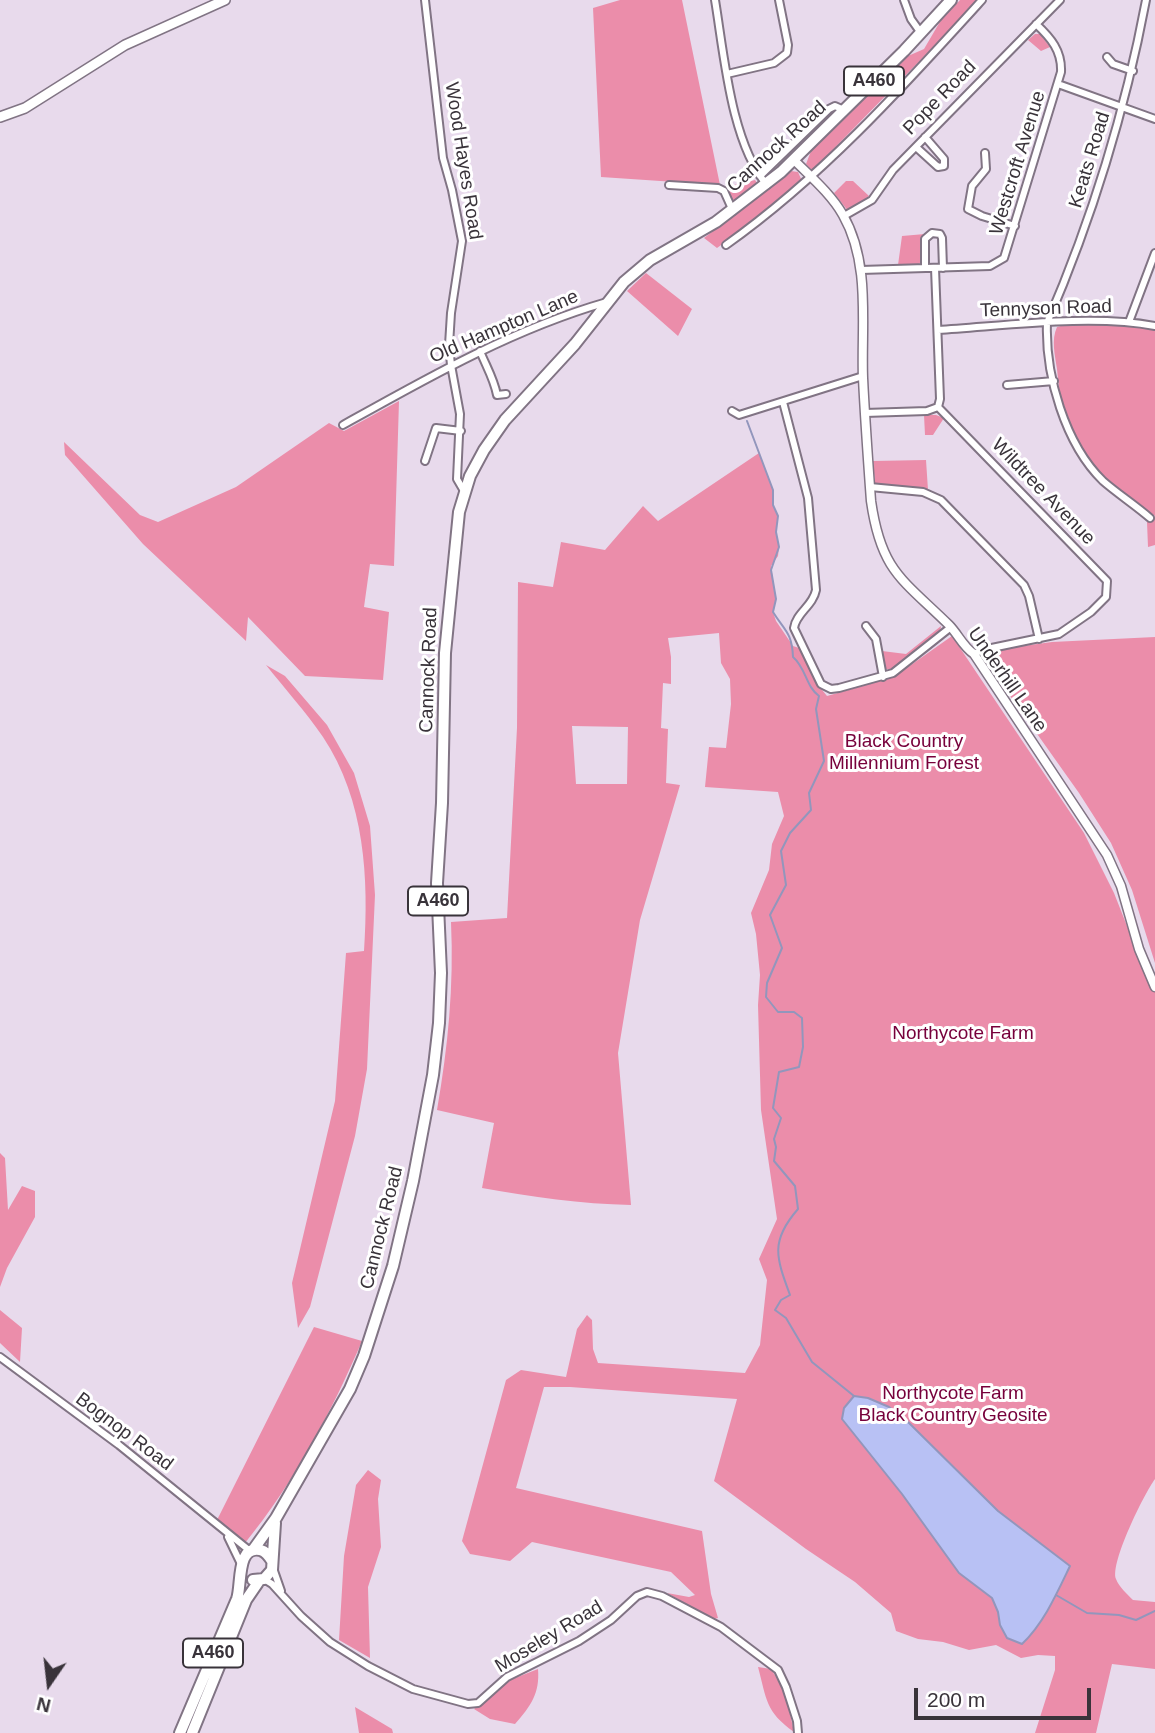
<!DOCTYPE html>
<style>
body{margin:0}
#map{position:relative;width:1155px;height:1733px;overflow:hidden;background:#e8daec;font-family:Arial,sans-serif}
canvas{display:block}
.north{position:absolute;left:14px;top:1649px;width:70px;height:70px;-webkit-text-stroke:5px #fff;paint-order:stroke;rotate:194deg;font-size:19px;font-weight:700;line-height:28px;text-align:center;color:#39333a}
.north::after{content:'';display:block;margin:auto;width:24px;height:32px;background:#39333a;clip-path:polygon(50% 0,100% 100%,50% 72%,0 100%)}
.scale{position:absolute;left:914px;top:1688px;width:177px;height:32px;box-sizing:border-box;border:4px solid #39333a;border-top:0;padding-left:9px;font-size:21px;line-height:24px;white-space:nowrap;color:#39333a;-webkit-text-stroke:5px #fff;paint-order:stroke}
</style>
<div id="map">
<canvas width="1155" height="1733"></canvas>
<div class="north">N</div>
<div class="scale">200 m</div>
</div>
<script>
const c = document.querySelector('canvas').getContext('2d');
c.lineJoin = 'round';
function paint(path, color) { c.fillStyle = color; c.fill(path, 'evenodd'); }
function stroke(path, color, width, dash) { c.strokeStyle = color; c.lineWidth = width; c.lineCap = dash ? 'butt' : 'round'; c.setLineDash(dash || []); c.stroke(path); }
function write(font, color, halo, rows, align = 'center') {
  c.font = font + ' Arial,sans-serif'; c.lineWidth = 6; c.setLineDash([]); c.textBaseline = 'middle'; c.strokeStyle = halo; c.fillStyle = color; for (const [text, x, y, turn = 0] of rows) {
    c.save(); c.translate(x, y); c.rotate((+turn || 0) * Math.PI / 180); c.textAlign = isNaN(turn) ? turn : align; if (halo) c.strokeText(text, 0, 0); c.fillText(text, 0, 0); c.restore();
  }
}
const green = new Path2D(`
 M620 0H682L720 185 601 177 593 8Z
 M960 0H977L944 36 812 171 806 164 811 151 908 56 924 49 941 20Z
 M1035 34H1040L1050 47 1041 51 1028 40Z
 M791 171 798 172 802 181 772 208 717 248 704 238Z
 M755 180 759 186 733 205 726 187Z
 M846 181H853L869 196 848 211 834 193Z
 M925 234C919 244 925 255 919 265H898L902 236Z
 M646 273 692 309 678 336 627 291Z
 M1068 324 1124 325 1155 330V545L1148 547 1147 522 1155 516C1121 493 1085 467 1068 428 1061 410 1059 389 1057 369 1055 355 1051 340 1057 327Z
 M399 401 394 566 370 564 364 607 389 612 383 680 305 676 248 617 246 641 143 544 65 455 64 442 140 515 158 522 236 487 329 423 344 431Z
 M924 415H936L944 418 933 435H925Z
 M759 453 773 490V505L778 516 776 532 779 547 778 556 771 566 776 599 773 612 776 621 793 646 799 648 818 685 827 696 887 679 901 672 952 636 1084 833 1114 893 1149 982 1155 992V1479C1144 1494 1110 1563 1116 1579 1119 1587 1127 1594 1133 1600L1155 1602V1669L1112 1664 1096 1733H1035L1055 1670V1656L1038 1655 1021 1658 996 1645 969 1650 943 1642 918 1639 896 1631 891 1613 855 1582 806 1549 714 1481 737 1399 570 1387H544L516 1488 702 1531 711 1594 718 1618 714 1619 667 1593 689 1597 695 1595 671 1572 532 1542 510 1561 470 1554 462 1541 506 1380 521 1370 566 1377 577 1329 587 1315 592 1320 593 1349 598 1363 745 1373 760 1345 767 1280 759 1259 777 1219 761 1110 758 1005 760 975 756 934 751 913 769 870 772 844 784 816 778 792 705 787 709 747 726 748 731 704 730 679 721 663 719 633 668 638 671 657V684L663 683 661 728 668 729 666 783 680 785 640 920 618 1053 631 1205C581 1204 532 1197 482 1188L494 1123 437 1110C448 1047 454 986 451 922L507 918 517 728 518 582 553 587 561 542 605 550 643 506 658 521ZM572 726 628 727 627 784H576Z
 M926 460 928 490 878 486 875 483 873 461Z
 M941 626 940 633 891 670 886 669 882 651 906 654Z
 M1155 637V963L1132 890 1111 843 1079 793 979 652 1052 642Z
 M266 665 285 676 327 725 354 773 370 826 375 895 367 1069 355 1136 310 1307 298 1328 292 1283 335 1101 346 953 364 951C369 879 365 800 323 737 306 712 285 689 266 665Z
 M0 1153 5 1158 8 1210 22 1186 35 1191V1217L7 1268 0 1287Z
 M0 1310 22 1328 20 1362 0 1343Z
 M314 1327 362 1341C332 1411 294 1483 245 1543L217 1520Z
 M368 1470 381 1480 378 1499 381 1547 368 1587 370 1658 339 1640 344 1556 356 1485Z
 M758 1667 771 1669C785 1689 789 1708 794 1732 765 1711 767 1700 758 1667Z
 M538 1669C540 1693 531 1706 515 1724L490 1719 474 1709 510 1680Z
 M355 1707 392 1729 393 1733H359Z`);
const water = new Path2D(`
 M854 1396 868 1398 889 1407 907 1421 998 1511 1070 1566C1057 1593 1044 1623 1022 1644L1007 1638 1000 1625 998 1612 992 1598 959 1573 902 1494 842 1419 844 1408Z`);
const stream = new Path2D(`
 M747 421 773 490V505L778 516 776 532 779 547 771 570 776 599 773 612C784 630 792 632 793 657 806 668 806 687 819 696L816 709 824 761 809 793 811 810 790 833 781 851 786 885 770 915 782 948 767 983 766 997 778 1012H794L802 1018 803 1047 799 1067 779 1072 773 1108 781 1118 774 1139 776 1147 774 1161 795 1186 798 1209C770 1241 776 1257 790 1295L781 1300 775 1310 786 1318 812 1362 854 1396
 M1056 1595 1087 1613 1119 1615 1136 1620 1155 1611`);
const minor = new Path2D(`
 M425 0 443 158 452 190 462 241 451 313 449 345 451 365 460 414 457 479 464 491
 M715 0C724 54 731 143 767 185
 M904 0 911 19 921 33
 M1146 0C1125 112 1092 219 1047 323 1045 375 1065 444 1103 481 1118 494 1135 505 1150 518
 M1107 57 1113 64 1133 71
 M727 74 774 63 787 53 788 45 779 0
 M1058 84 1155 119
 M916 147 938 167 944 166V159L925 137
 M985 153 986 169 972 186 968 209 982 216 1015 226
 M760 176 829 109 835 106 844 110
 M669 185 718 188 724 191 733 211
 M844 216 872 200 893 170 1060 0
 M726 245C822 177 903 87 982 0
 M925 268V239L932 233 940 234 942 238 943 268
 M935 268 940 399 938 407
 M861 270 990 266 1004 258 1061 72C1062 51 1051 38 1036 24
 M1129 322 1155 253
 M938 330C1004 326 1091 314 1155 326
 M480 351C486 366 494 379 497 395L506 394
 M1007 385 1054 381
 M783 402 808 498 816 590C813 606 796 613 794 628L821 684 831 689 839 688 893 673 951 627
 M938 407 1107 581 1106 597 1091 612 1059 634 982 650 974 654
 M732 411 739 415 863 376
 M865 413 927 411 938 407
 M343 425C427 378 513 329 607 302
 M425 461 436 428 461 431
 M870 487 923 492 941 500 1024 585 1029 596 1039 639
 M866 626 876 639 883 677
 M0 1357 119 1445 250 1551
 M228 1537 241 1564
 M273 1568 281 1591
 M264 1579 272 1584 301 1616 330 1642 368 1666 413 1689 468 1704 478 1703 507 1677 579 1641 611 1620 637 1596 647 1592 662 1596 721 1627 778 1670 786 1687 797 1721 798 1733`);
const tertiary = new Path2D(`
 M794 160C811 177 831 194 843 215 871 264 861 325 863 378 865 419 868 460 871 501 881 571 902 579 949 625 958 634 963 647 974 654L1107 855 1121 886 1139 949 1155 987`);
const secondary = new Path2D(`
 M0 117 25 108 125 45 225 0`);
const trunk = new Path2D(`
 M253 1550 276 1518 350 1389 364 1356 393 1266 413 1181 433 1075 439 1023 441 973 437 883 442 803 445 653 459 512 470 476 484 450 505 420 575 344 624 282 650 260 716 222 781 172 904 51 951 0
 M253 1580 264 1579 272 1570 275 1523
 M180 1733 237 1599C242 1585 236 1545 260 1550 266 1551 269 1556 272 1561
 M192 1733 246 1600 259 1581`);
const shields = [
 [874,81,60],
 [438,901,60],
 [213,1653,60]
];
const shieldNames = [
 ["A460",874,81],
 ["A460",438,901],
 ["A460",213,1653]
];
const streetNames = [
 ["Pope Road",940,98,-46],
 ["Cannock Road",777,147,-42],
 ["Keats Road",1090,160,-73],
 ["Wood Hayes Road",463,161,81],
 ["Westcroft Avenue",1018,163,-73],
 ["Tennyson Road",1046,309,-2],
 ["Old Hampton Lane",504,327,-23],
 ["Wildtree Avenue",1043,492,46],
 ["Cannock Road",429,670,-88],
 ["Underhill Lane",1007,680,55],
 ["Cannock Road",382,1228,-76],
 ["Bognop Road",124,1432,37],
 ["Moseley Road",549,1637,-31]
];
const parkNames = [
 ["Black Country",904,742],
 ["Millennium Forest",904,764],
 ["Northycote Farm",963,1034],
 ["Northycote Farm",953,1394],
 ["Black Country Geosite",953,1416]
];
paint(green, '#eb8daa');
paint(water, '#b8c1f4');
stroke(water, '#9296bc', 2);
stroke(stream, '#9296bc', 2);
stroke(minor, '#817484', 10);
stroke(tertiary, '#817484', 11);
stroke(secondary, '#817484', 12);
stroke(trunk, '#817484', 14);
stroke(minor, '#fff', 6);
stroke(tertiary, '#fff', 8);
stroke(secondary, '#fff', 9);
stroke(trunk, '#fff', 10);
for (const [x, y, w] of shields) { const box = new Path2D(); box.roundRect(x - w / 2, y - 14.5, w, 29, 5); c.fillStyle = '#fff'; c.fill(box); stroke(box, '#39333a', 2); }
write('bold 18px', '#39333a', null, shieldNames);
write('19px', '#39333a', '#fff', streetNames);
write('19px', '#77003b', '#fff', parkNames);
</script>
